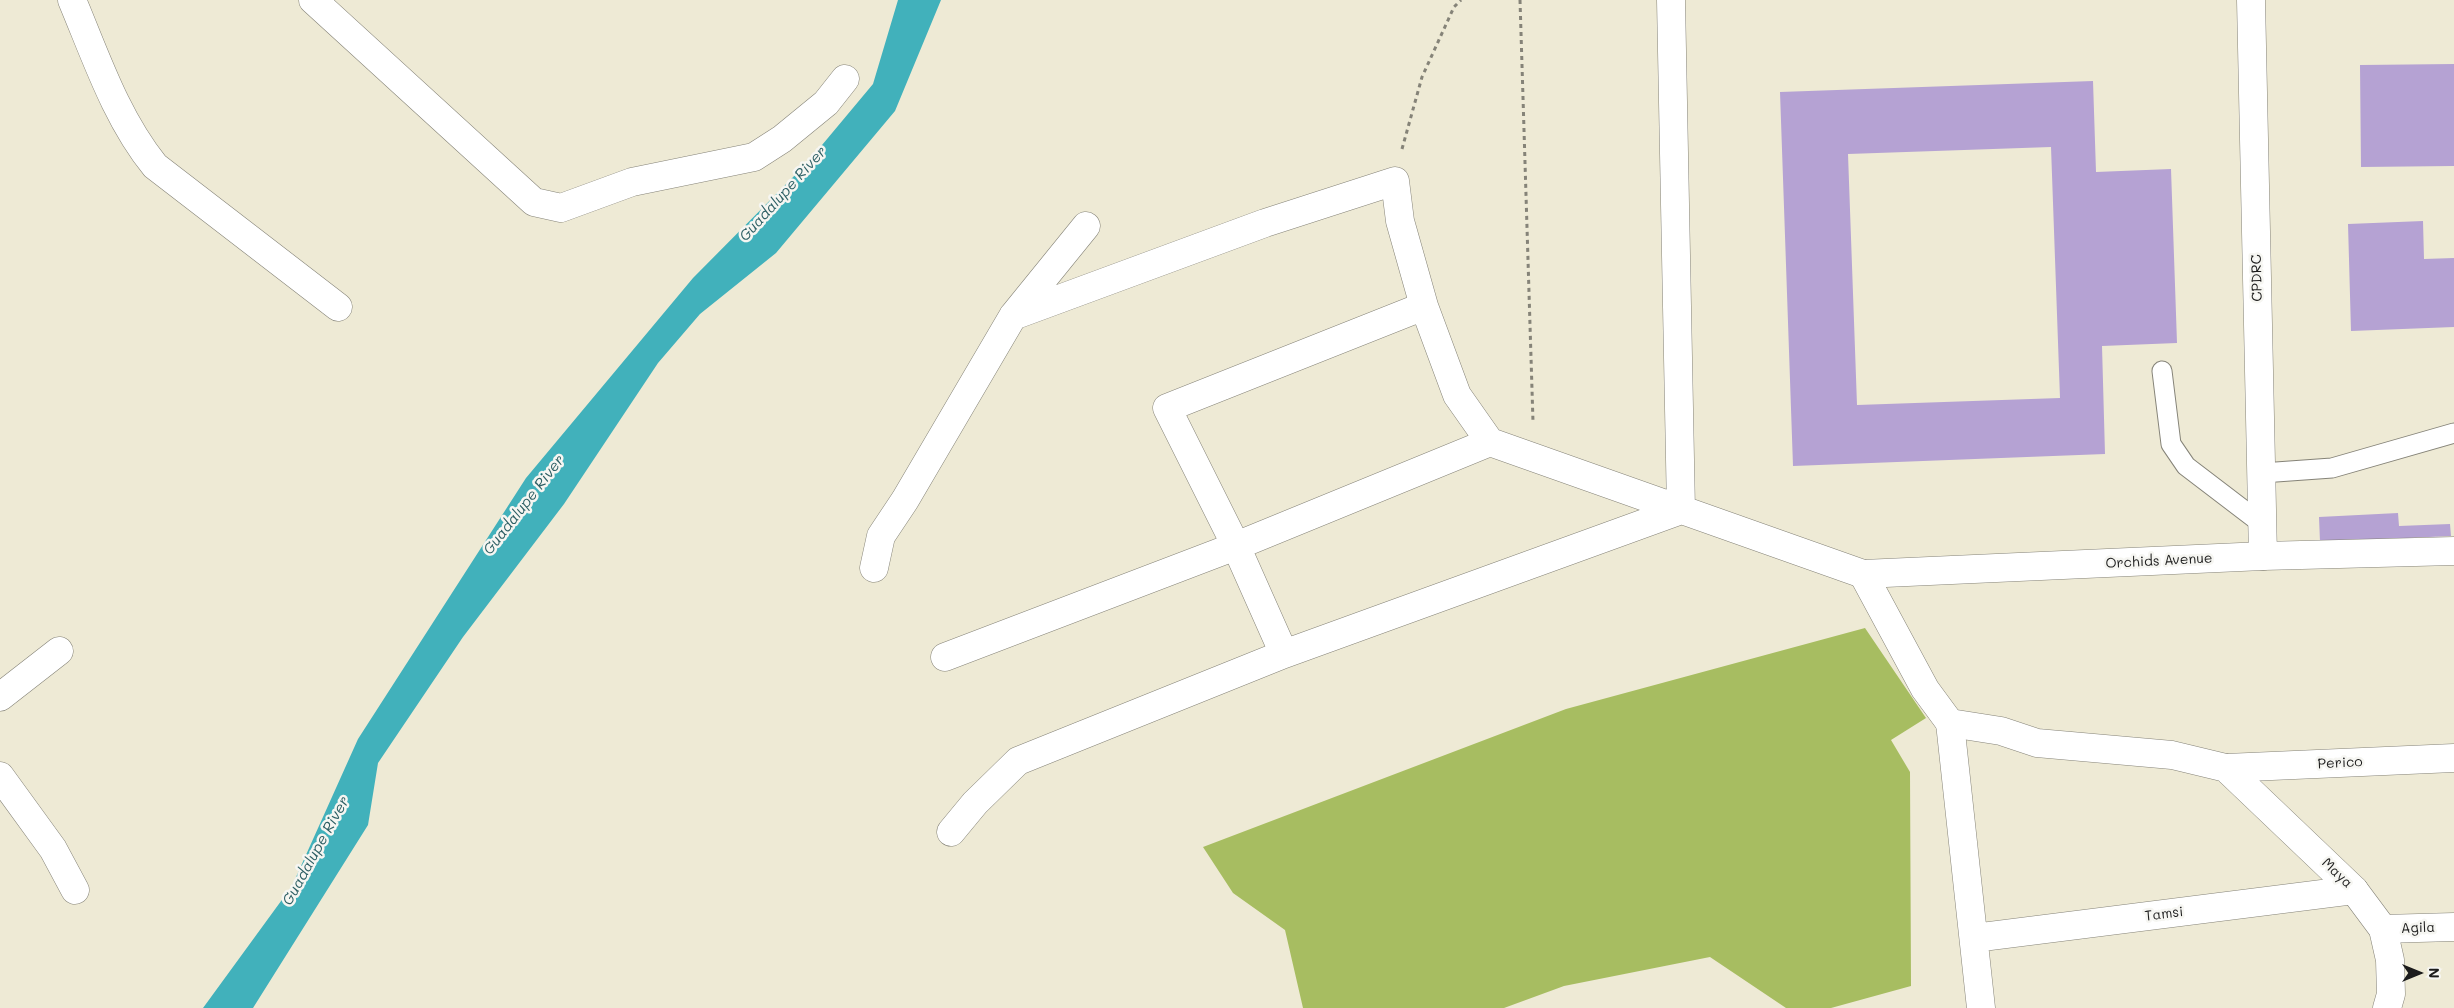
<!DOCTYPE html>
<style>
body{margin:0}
#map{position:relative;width:2454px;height:1008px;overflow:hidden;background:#eeead5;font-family:Mali,sans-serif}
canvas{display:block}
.north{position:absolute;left:2394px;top:948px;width:50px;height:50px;-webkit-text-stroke:4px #f6f6f2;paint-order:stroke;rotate:90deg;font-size:14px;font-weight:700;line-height:20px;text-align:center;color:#1c1c1c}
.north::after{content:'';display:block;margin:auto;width:18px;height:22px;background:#1c1c1c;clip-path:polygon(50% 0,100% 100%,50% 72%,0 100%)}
</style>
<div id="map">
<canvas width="2454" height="1008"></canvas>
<div class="north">N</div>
</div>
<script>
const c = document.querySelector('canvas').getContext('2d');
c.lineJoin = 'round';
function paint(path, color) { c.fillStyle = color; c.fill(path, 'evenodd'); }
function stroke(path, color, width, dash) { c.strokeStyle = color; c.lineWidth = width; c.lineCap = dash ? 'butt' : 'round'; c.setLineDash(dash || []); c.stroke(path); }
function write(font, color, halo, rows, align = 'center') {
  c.font = font + ' Mali,sans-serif'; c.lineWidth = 5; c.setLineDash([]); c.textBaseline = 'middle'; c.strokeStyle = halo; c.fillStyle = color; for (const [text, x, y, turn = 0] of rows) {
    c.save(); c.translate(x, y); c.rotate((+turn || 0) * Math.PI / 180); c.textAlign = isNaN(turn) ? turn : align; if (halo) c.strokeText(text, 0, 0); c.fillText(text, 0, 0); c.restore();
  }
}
const green = new Path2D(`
 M1865 628 1926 718 1891 740 1910 772 1911 986 1831 1008H1786L1710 957 1564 986 1504 1008H1303L1285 930 1233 893 1203 847 1566 709Z`);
const water = new Path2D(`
 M898 0H941L895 111 776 253 700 314 658 363 564 504 463 637 378 763 368 825 253 1008H203L292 886 358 739 526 478 693 278 807 163 873 84Z`);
const building = new Path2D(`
 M2454 64V166L2361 167 2360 65Z
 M2093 81 2096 172 2171 169 2177 343 2102 346 2105 454 1793 466 1780 92ZM2051 147 2060 398 1857 405 1848 154Z
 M2423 221 2424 259 2454 258V327L2351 331 2348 224Z
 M2398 513 2399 526 2450 524 2451 536 2320 542 2319 517Z`);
const path = new Path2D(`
 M1520 0 1533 422
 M1402 149 1422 77 1454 7 1461 0`);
const service = new Path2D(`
 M2162 371 2171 444 2186 466 2262 524
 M2262 473 2332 468 2454 433`);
const minor = new Path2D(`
 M72 0C96 57 116 118 155 166L338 307
 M313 0 534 202 561 208 632 182 754 157 782 139 826 103 845 79
 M1671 0 1681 510
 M1013 316 1265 223 1395 181 1400 221 1424 306 1457 395 1490 442 1863 574
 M2263 556 2454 551
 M874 568 881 536 905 500 1013 316 1086 226
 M1284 654 1236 546 1167 408 1424 306
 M945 657 1236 546 1490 442
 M0 697 59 651
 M1950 723 1981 1008
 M2226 768 2454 758
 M0 776 53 849 75 890
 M951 832 975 803 1018 761 1284 654 1681 510
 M2383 929 2454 927
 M1974 938 2354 890`);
const tertiary = new Path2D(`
 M2251 0 2263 556 1863 574 1925 689 1950 723 2001 731 2037 743 2172 755 2226 768 2354 890 2383 929 2390 960 2391 994 2387 1008`);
const streetNames = [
 ["CPDRC",2257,278,-91],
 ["Orchids Avenue",2159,561,-3],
 ["Perico",2340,763,-3],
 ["Maya",2337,873,44],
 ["Tamsi",2164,914,-7],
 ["Agila",2418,928,-2]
];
const waterNames = [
 ["Guadalupe River",783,194,-48],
 ["Guadalupe River",524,505,-52],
 ["Guadalupe River",316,851,-61]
];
paint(green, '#a7bd61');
paint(water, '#41b1bb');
paint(building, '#b5a2d3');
stroke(service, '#858378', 21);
stroke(minor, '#858378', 29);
stroke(tertiary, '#858378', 29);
stroke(path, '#858378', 3, [4, 4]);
stroke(service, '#fff', 19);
stroke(minor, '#fff', 28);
stroke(tertiary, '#fff', 28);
write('14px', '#1c1c1c', '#f6f6f2', streetNames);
write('italic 15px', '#2d5f64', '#f6f6f2', waterNames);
</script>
